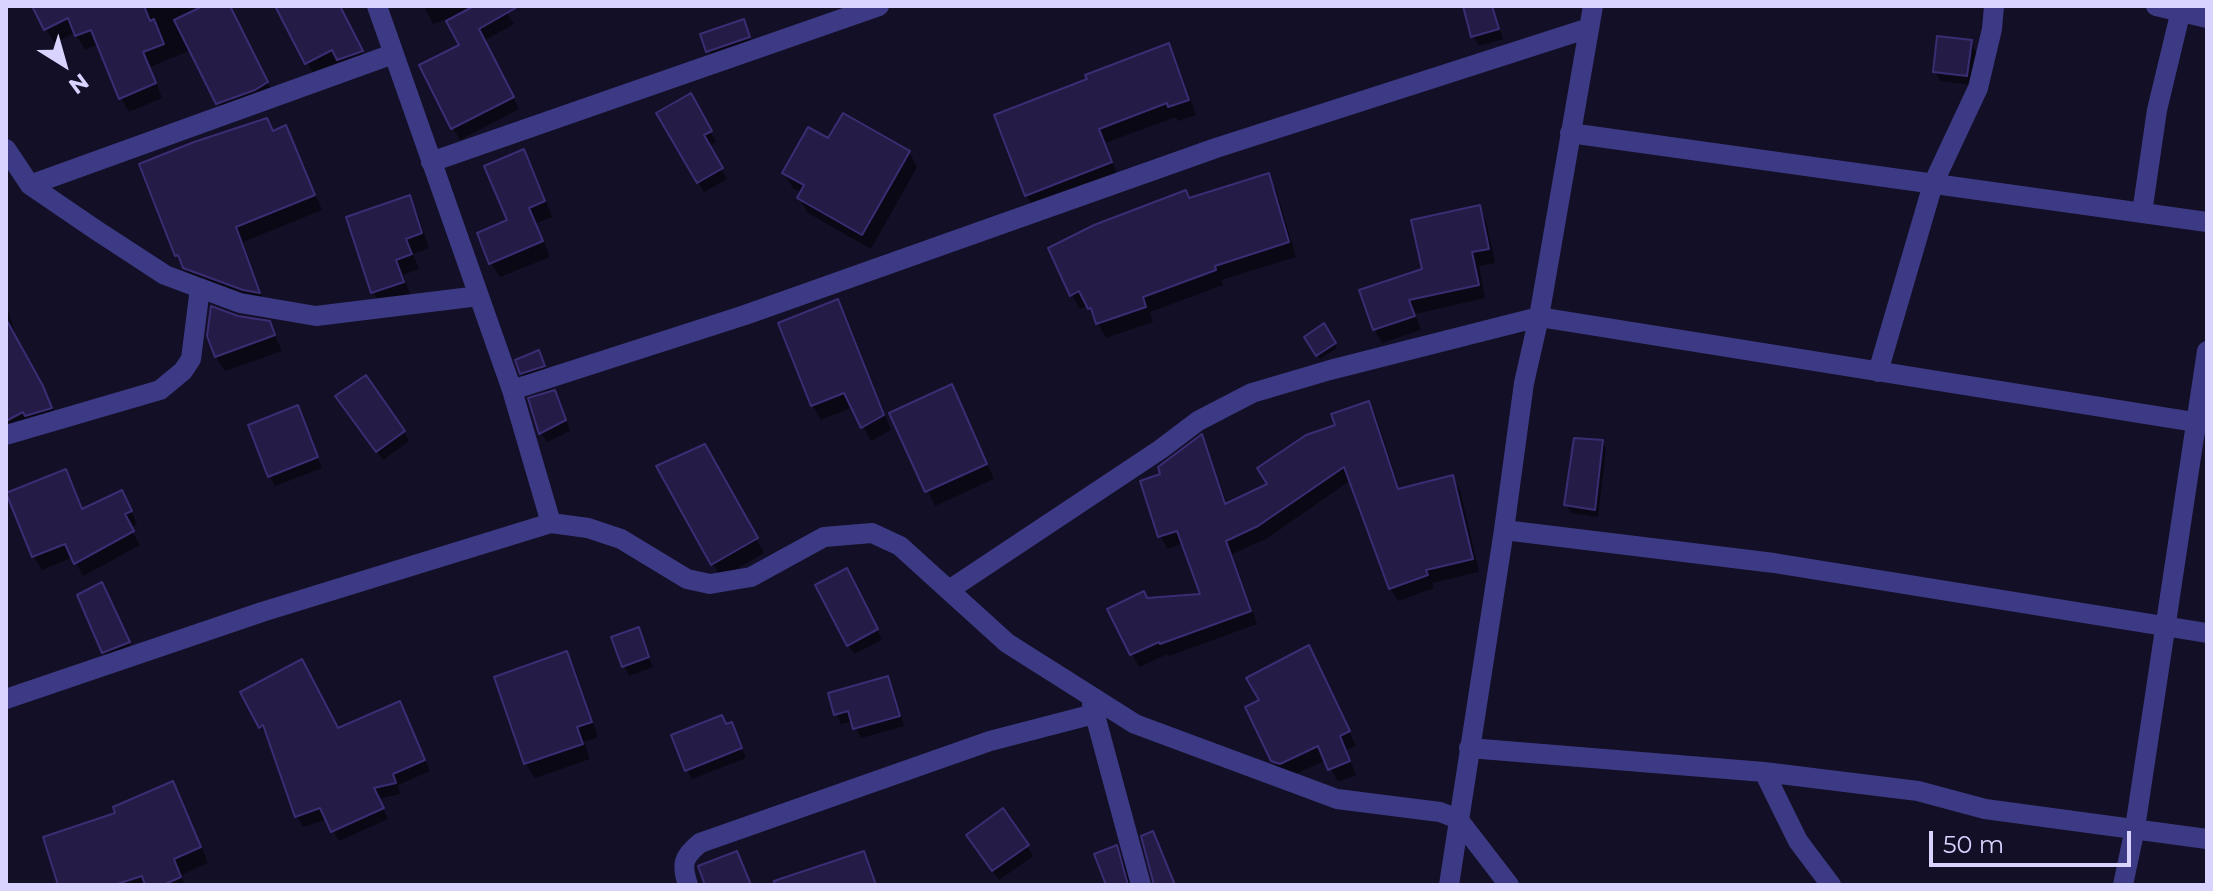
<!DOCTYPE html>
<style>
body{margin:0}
#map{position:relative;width:2213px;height:891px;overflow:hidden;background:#130f26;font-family:Montserrat,sans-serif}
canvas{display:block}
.frame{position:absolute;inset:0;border:8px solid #d9d4ff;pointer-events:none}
.north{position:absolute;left:24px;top:24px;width:80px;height:80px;-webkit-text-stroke:6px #130f26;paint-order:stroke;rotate:143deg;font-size:22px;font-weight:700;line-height:32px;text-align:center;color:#d9d4ff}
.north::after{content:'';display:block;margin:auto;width:28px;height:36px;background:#d9d4ff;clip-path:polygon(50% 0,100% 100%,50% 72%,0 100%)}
.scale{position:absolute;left:1929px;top:831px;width:202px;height:36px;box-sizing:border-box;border:4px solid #d9d4ff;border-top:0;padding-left:10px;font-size:24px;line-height:28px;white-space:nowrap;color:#d9d4ff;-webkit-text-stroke:6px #130f26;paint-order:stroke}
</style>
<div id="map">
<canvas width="2213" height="891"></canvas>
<div class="frame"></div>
<div class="north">N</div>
<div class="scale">50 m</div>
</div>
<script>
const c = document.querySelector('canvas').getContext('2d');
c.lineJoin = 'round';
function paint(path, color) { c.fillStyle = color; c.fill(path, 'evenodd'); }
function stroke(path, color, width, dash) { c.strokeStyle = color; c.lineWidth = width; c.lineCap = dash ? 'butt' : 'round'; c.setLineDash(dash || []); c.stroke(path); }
const shadow = new Path2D(`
 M34 6H229L275 97 226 117 191 50 150 67 162 98 129 112 121 98 99 44 85 50 75 33 54 43Z
 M278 6H338L369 66 315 77Z
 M424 6H503L514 24 484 41 519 109 460 140 453 128 462 45 447 19 433 24Z
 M1471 6H1492L1503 39 1479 46 1473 36Z
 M743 21 754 47 714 61 703 35Z
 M1971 42 1976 52 1972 85 1940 81 1935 71Z
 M1168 45 1176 59 1196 115 1178 121 1176 117 1105 143 1118 177 1035 210 1027 196 996 116 1089 80Z
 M690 96 716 142 708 146 727 179 704 192 659 114Z
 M286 128 294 143 322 210 243 242 266 307 194 283 176 255 273 133Z
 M829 141 909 152 917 167 871 249 808 213 799 198 802 193 793 188 784 173Z
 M523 152 532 166 552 217 536 223 550 257 500 277 491 263 509 221Z
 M1268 176 1276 190 1296 257 1221 280 1223 285 1150 312 1153 322 1106 338 1088 305 1080 309 1072 295Z
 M409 197 417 212 429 248 413 254 419 269 403 275 411 297 382 307 373 292Z
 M1479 207 1486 221 1495 263 1479 266 1485 298 1415 314 1421 330 1382 343 1375 330 1362 291 1424 270Z
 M837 301 846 315 891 430 871 441 853 407 821 420 813 406 781 324Z
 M6 303 15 333 12 334 50 402 58 421 6 438Z
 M237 318 269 323 282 351 225 371 216 357 209 336Z
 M1324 326 1337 348 1320 359 1306 337Z
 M541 357 546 370 524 377 522 373Z
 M951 387 994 479 935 506 892 414Z
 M531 400 559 402 570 431 547 442 541 433Z
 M1368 403 1376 416 1400 490 1452 477 1460 490 1479 572 1432 583 1434 588 1398 601 1391 589 1351 480 1266 539 1232 554 1257 624 1169 656 1168 654 1139 667 1110 610 1146 600 1203 596 1183 543 1168 549 1160 536 1163 476 1201 437 1208 450 1227 505 1269 485 1338 426Z
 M343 405 404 432 409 441 383 460Z
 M297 408 322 468 275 486 270 476Z
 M1602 442 1606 449 1598 517 1571 513 1566 505Z
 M705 447 764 553 721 578 659 467Z
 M65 472 83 511 129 506 137 524 130 528 140 545 83 576 73 557 42 570 34 557 9 494Z
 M852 581 882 640 854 654 848 645Z
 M107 595 133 652 109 662 104 652Z
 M638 629 653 667 629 676 624 666Z
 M566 654 575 669 598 737 584 742 590 759 535 778 526 764 497 678Z
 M1316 662 1356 746 1346 750 1356 775 1338 782 1326 760 1289 777 1281 774 1273 760Z
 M887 678 893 688 904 726 861 738 853 721 841 724 836 714Z
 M243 693 338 730 405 714 430 771 398 785 400 794 378 799 388 819 339 841 327 819 303 827 297 816 269 736 267 737Z
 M726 726 736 734 746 758 692 779 687 770Z
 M173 784 181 798 208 863 181 875 185 885H61L118 815Z
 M1153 833 1161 848 1176 885H1155Z
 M974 845 1027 846 1033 856 999 880Z
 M1116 848 1124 862 1131 885H1109Z`);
const building = new Path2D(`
 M32 6H144L150 21 154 19 164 44 143 52 156 83 119 99 91 30 75 36 68 18 44 30Z
 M203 6H230L268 82 255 90 216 104 174 20Z
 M275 6H340L363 51 337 60 332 50 305 64Z
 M474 6H519L479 29 514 97 451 129 419 65 459 45 446 21Z
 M1463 6H1492L1499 29 1471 37Z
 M744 19 750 37 706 52 700 34Z
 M1937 36 1972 40 1967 76 1933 72Z
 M1169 43 1189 100 1168 107 1167 103 1099 129 1112 162 1025 196 994 115 1087 79 1085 75Z
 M691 93 712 131 704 135 723 168 697 183 656 113Z
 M843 113 910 151 862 235 797 198 804 185 782 173 808 127 828 138Z
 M267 118 273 131 286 125 315 195 236 227 260 293 243 290 183 268 178 255 175 256 139 164 194 142Z
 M524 149 545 201 529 208 543 241 489 264 477 233 507 220 484 166Z
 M1269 173 1289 242 1215 266 1216 270 1143 297 1146 307 1096 324 1091 308 1088 309 1079 291 1070 296 1048 248 1094 225 1186 190 1189 198Z
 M410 195 422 233 406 239 412 254 396 260 404 282 371 293 346 217Z
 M1480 205 1489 249 1472 252 1479 285 1409 300 1415 316 1373 330 1359 290 1422 269 1411 220Z
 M838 299 884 415 861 428 844 393 811 406 778 323Z
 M211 306 238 316 270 321 275 335 215 357 207 336Z
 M6 319 43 386 52 408 25 416 23 412 6 421Z
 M1324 323 1336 343 1316 356 1304 337Z
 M539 350 545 366 520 374 515 360Z
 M366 375 405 431 376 452 335 396Z
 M952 384 987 464 925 492 889 413Z
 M555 390 566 420 539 434 528 398Z
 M1369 401 1398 489 1453 475 1473 559 1426 570 1428 575 1389 589 1344 467 1258 526 1226 541 1251 611 1160 644 1159 642 1130 655 1107 609 1144 591 1147 598 1200 594 1177 531 1158 537 1140 481 1160 474 1158 467 1202 434 1225 504 1267 484 1257 468 1306 435 1335 425 1331 414Z
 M298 405 318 457 268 477 248 425Z
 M1574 438 1603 440 1595 510 1564 505Z
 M705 444 758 538 711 565 656 466Z
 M66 469 82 509 122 490 132 511 125 514 134 531 74 564 65 544 32 557 6 493Z
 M847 568 878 629 847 646 815 585Z
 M102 582 130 642 102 653 77 595Z
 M639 627 649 657 622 667 611 637Z
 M1309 645 1350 731 1340 736 1350 761 1328 770 1318 746 1280 764 1271 761 1245 707 1259 700 1246 678Z
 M567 651 592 722 577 727 583 744 524 764 494 677Z
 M302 659 338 728 400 701 425 760 393 774 396 783 374 788 384 808 331 832 320 808 295 817 263 725 259 728 240 692Z
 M888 676 900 716 853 729 848 711 834 715 828 693Z
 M722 715 726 724 732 722 742 748 685 771 671 735Z
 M173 781 201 847 174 859 181 877 163 885H145L142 876 114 885H58L43 837 115 813 113 807Z
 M1003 808 1029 845 992 871 966 835Z
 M1153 831 1175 885H1154L1141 836Z
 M1117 845 1128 885H1106L1094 854Z
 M737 851 751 885H705L698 866Z
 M864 851 876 885H774V881Z`);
const minor = new Path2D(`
 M377 6 512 390 551 523
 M2156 6 2207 18
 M1570 133 2207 222
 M6 149 30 185 96 230 165 275 240 303 316 316 479 296
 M431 162 879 6
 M30 185 393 54
 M2142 213 2157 110 2182 6
 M1878 372 1933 184 1978 88 1992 29 1994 6
 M512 390 745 315 1216 148 1589 28
 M6 435 160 390 183 371 191 359 200 288
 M1504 530 1774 563 2207 633
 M949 590 1161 449 1198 421 1252 393 1330 370 1539 317 2207 424
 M6 699 262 612 551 523 588 528 621 539 687 579 710 584 751 577 824 537 872 533 900 546 1007 643 1135 724 1337 799 1440 812 1458 819 1509 885
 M1092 704 1141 885
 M1469 748 1764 772 1918 791 1985 809 2207 839
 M1764 772 1798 841 1831 885
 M688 885C681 864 683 857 700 843L990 741 1094 714
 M1449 885 1504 530 1524 383 1539 317 1593 6
 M2123 885 2135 828 2207 351`);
paint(shadow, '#0007');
paint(building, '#241b47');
stroke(building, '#3b2d73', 2);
stroke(minor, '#3d3a85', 20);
</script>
